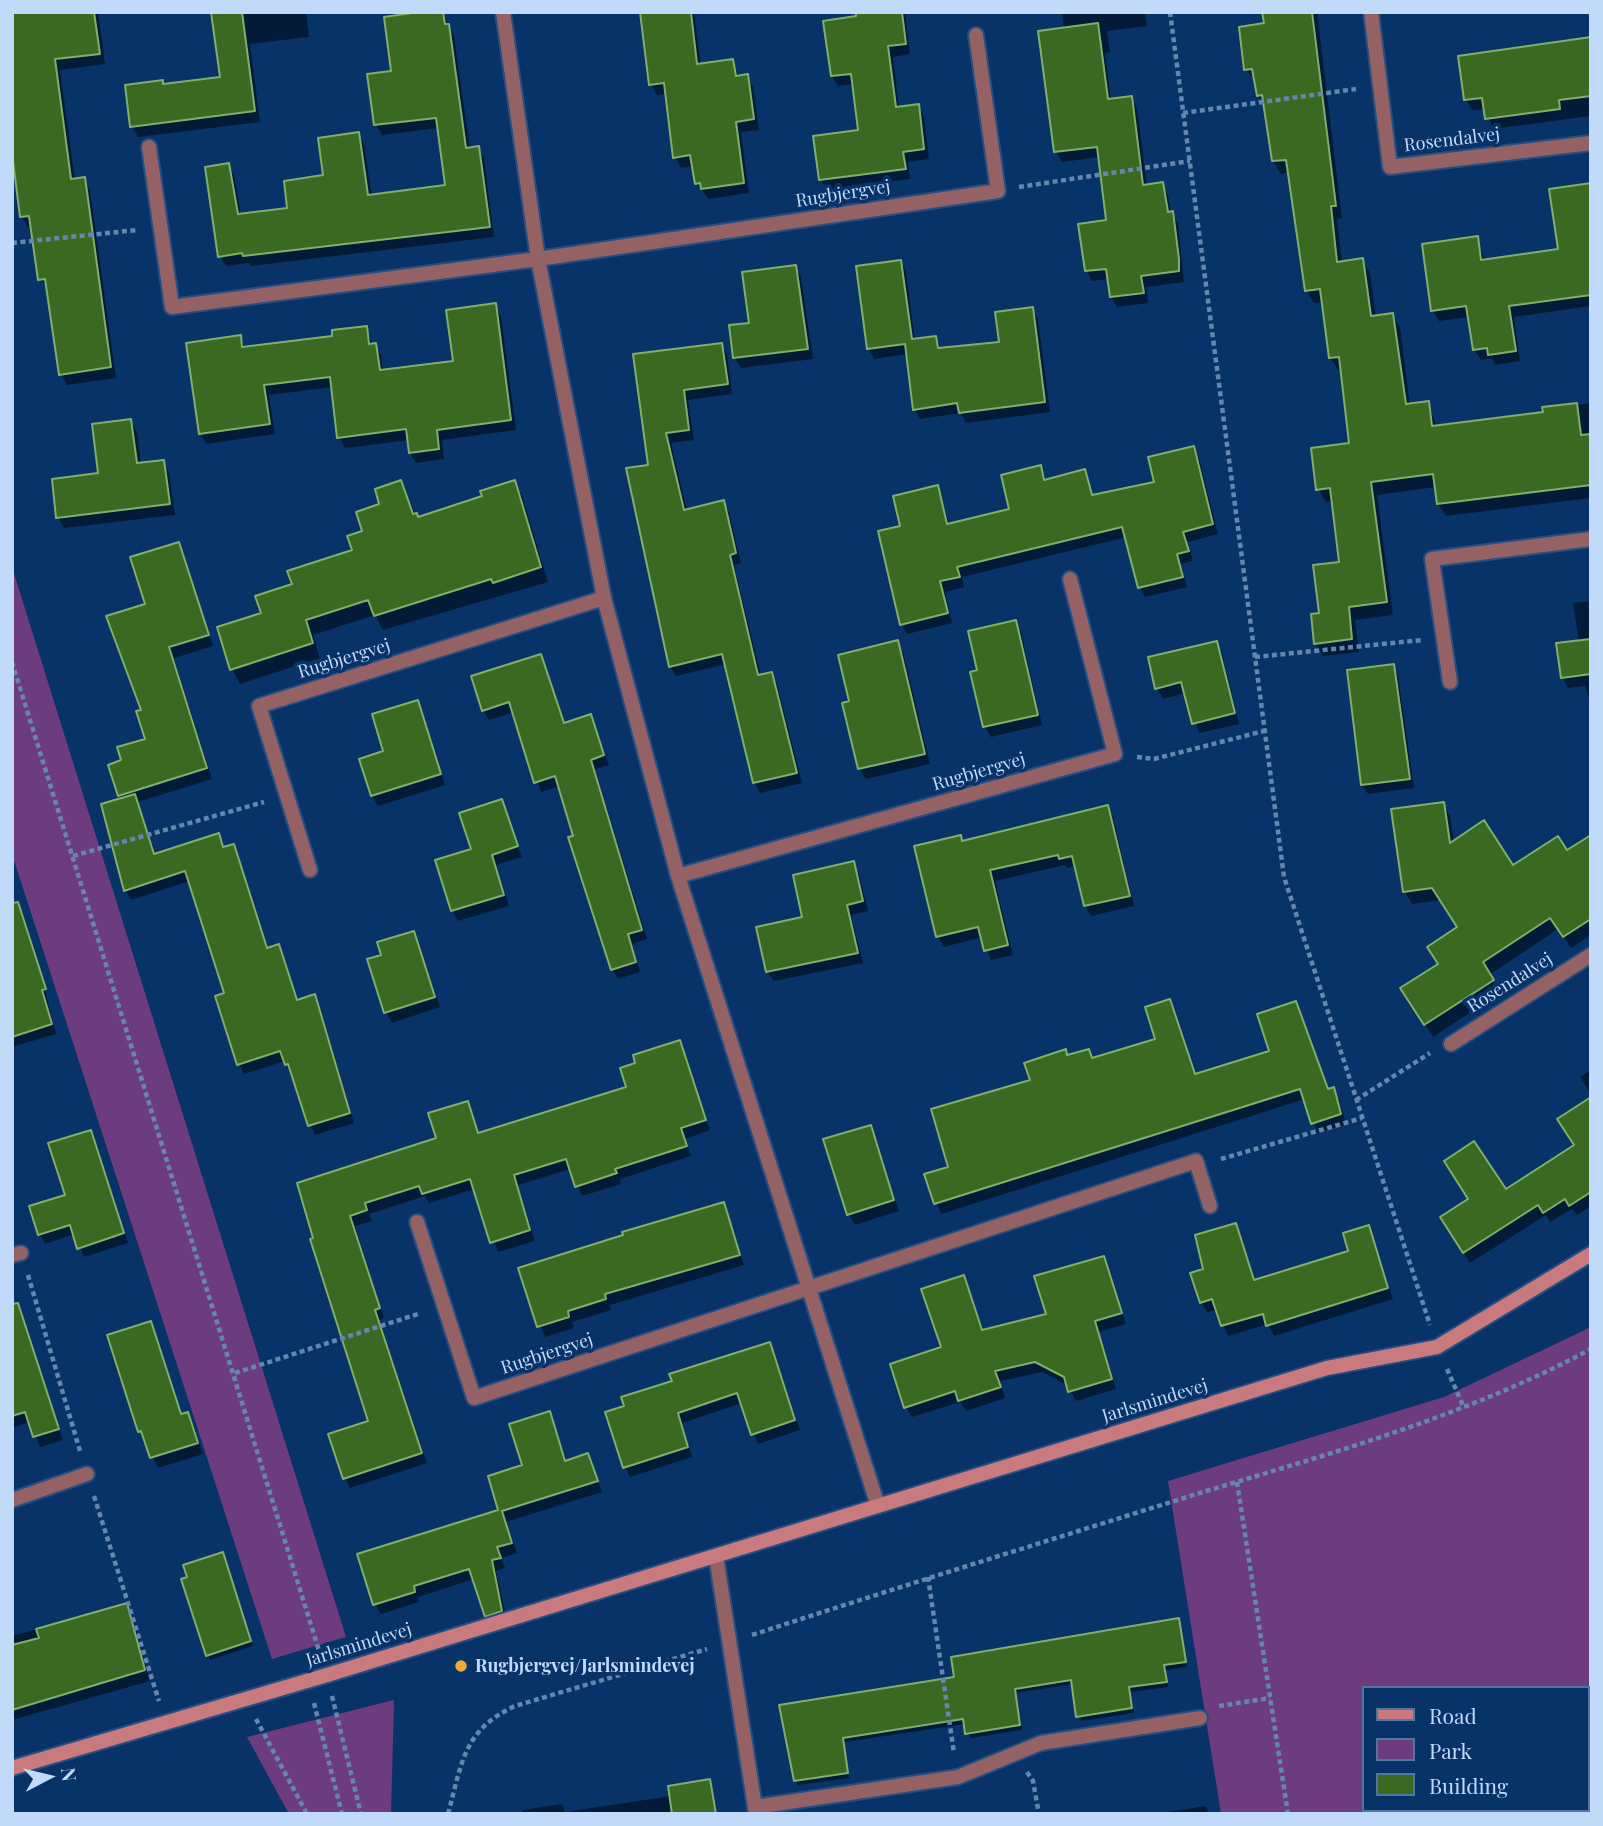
<!DOCTYPE html>
<style>
body{margin:0}
#map{position:relative;width:1603px;height:1826px;overflow:hidden;background:#083368;font-family:"Playfair Display",serif}
canvas{display:block}
.frame{position:absolute;inset:0;border:14px solid #c2dafa;pointer-events:none}
.legend{position:absolute;left:1362px;top:1686px;width:228px;height:126px;box-sizing:border-box;background:#083368;border:2px solid #5276a2;margin:0;padding:9px 12px;list-style:none;font-size:21px;color:#c2dafa}
.legend li{display:flex;align-items:center;gap:14px;height:35px}
.legend b{width:35px;border:2px solid #5276a2}
.north{position:absolute;left:14px;top:1742px;width:70px;height:70px;-webkit-text-stroke:5px #083368;paint-order:stroke;rotate:83deg;font-size:19px;font-weight:700;line-height:28px;text-align:center;color:#c2dafa}
.north::after{content:'';display:block;margin:auto;width:24px;height:32px;background:#c2dafa;clip-path:polygon(50% 0,100% 100%,50% 72%,0 100%)}
</style>
<div id="map">
<canvas width="1603" height="1826"></canvas>
<div class="frame"></div>
<ul class="legend">
<li><b style="height:9px;background:#c97a7f"></b>Road</li>
<li><b style="height:19px;background:#6c3c7e"></b>Park</li>
<li><b style="height:19px;background:#3a6921"></b>Building</li>
</ul>
<div class="north">N</div>
</div>
<script>
const c = document.querySelector('canvas').getContext('2d');
c.lineJoin = 'round';
function paint(path, color) { c.fillStyle = color; c.fill(path, 'evenodd'); }
function stroke(path, color, width, dash) { c.strokeStyle = color; c.lineWidth = width; c.lineCap = dash ? 'butt' : 'round'; c.setLineDash(dash || []); c.stroke(path); }
function write(font, color, halo, rows, align = 'center') {
  c.font = font + ' "Playfair Display",serif'; c.lineWidth = 7; c.setLineDash([]); c.textBaseline = 'middle'; c.strokeStyle = halo; c.fillStyle = color; for (const [text, x, y, turn = 0] of rows) {
    c.save(); c.translate(x, y); c.rotate((+turn || 0) * Math.PI / 180); c.textAlign = isNaN(turn) ? turn : align; if (halo) c.strokeText(text, 0, 0); c.fillText(text, 0, 0); c.restore();
  }
}
const green = new Path2D(`
 M12 567 346 1637 272 1659 12 854Z
 M1591 1327V1814H1221L1168 1481 1444 1397ZM1363 1688H1587V1810H1363Z
 M394 1700 391 1814H289L247 1737Z`);
const shadow = new Path2D(`
 M12 12H98L105 64 60 70 75 180 84 179 90 190 116 378 67 385 61 374 49 289 40 279 32 227H28L22 217 15 159H12Z
 M213 12H306L309 37 250 44 260 122 138 137 132 127 127 86H164L222 78Z
 M443 12 454 36 470 149 478 148 484 158 494 237 251 266 249 263 226 266 220 256 228 165 234 175 241 216 289 209 325 177 358 134 364 144 372 197 447 187 439 128 382 135 376 125 369 76 393 72Z
 M641 12H694L701 65 732 61 740 77 747 76 753 87 759 130 741 132 749 193 709 199 696 183 694 166 681 168 675 157 667 94 657 95 651 84Z
 M857 12H905L910 54 893 57 899 108 918 106 924 116 929 159 908 162 910 179 827 190 821 180 815 137 860 131 854 84 838 86 832 76 858 18Z
 M1062 12H1145L1147 26 1107 31 1110 52 1105 53 1111 100 1131 98 1137 108 1147 186 1162 184 1168 195 1171 213 1178 223 1184 282 1146 287 1148 303 1117 307 1111 297 1109 279 1092 281 1087 271 1108 221 1100 157 1062 162 1056 152 1040 32 1064 29Z
 M1264 12H1317L1342 218 1337 219 1342 263 1362 260 1370 273 1376 317 1392 314 1400 327 1410 406 1428 403 1437 427 1545 414 1544 409 1591 403V498L1446 516 1438 504 1436 487 1377 495 1393 615 1355 620 1359 652 1323 656 1316 643 1321 615 1341 563 1333 501 1326 502 1318 489 1351 444 1342 370H1338L1330 357 1323 302 1314 303 1306 290 1290 172 1281 174 1273 161 1266 108 1258 95 1256 82 1246 69 1266 25Z
 M1591 38V116L1493 129 1485 109 1472 110 1466 100Z
 M1591 184V306L1514 317 1520 361 1495 365 1492 358 1481 360 1474 349 1470 317 1439 321 1433 311 1424 245 1477 238 1485 261 1560 251Z
 M900 261 906 271 915 341 935 338 941 348 1001 343 1032 309 1038 319 1050 412 966 423 961 413 920 419 915 409 908 354 874 359 869 349Z
 M795 267 801 277 813 359 741 368 735 358 751 324Z
 M495 305 501 316 516 430 442 440 444 459 416 463 410 453 409 440 345 448 339 437 333 387 269 395 275 434 206 444 200 433 240 337 246 349 334 338 366 328 373 345 381 355 383 371 454 363Z
 M721 344 727 354 732 394 688 400 694 440 671 443 687 511 723 502 729 512 741 563 734 565 761 676 771 674 777 684 802 783 760 793 755 783 726 664 676 676 670 666 650 467 635 356Z
 M131 421 137 432 141 464 163 461 169 472 175 515 64 528 58 517 100 475Z
 M1193 448 1199 458 1218 534 1188 542 1193 561 1181 564 1187 587 1145 597 1140 587 1127 537 962 577 964 587 945 592 952 623 907 634 902 624V527L937 487 950 525 1011 510 1040 467 1047 481 1084 471 1094 497 1156 483Z
 M400 482 418 519 484 497 514 482 522 496 548 582 383 630 375 615 313 635 320 658 240 684 232 669 263 614 294 585 354 551 381 506Z
 M178 544 213 646 174 658 212 779 138 802 156 855 218 835 225 849 233 846 268 949 279 946 298 1001 314 996 320 1006 354 1123 315 1135 285 1061 244 1074 239 1064 227 994 190 881 131 900 126 891 103 806 123 800 120 795 123 761 147 740 143 711 147 605Z
 M1591 601V704L1585 686 1568 688 1563 678 1579 642 1573 603Z
 M1015 622 1021 632 1042 725 991 737 985 727 979 671Z
 M897 642 903 652 930 764 866 779 860 769 844 704 851 702Z
 M1216 643 1222 653 1239 724 1199 733 1186 693 1163 699 1157 688Z
 M540 656 565 725 590 717 609 765 595 769 647 939 632 944 640 972 618 979 612 969 560 786 541 792 514 712 489 720 483 710Z
 M1393 665 1398 675 1414 788 1368 794 1362 785 1349 672Z
 M418 702 445 785 378 806 372 795 385 752Z
 M502 801 522 857 496 865 509 906 458 921 452 910 473 850Z
 M1443 804 1450 816 1454 842 1513 867 1567 853 1591 837V935L1571 948 1558 929 1489 975 1500 993 1433 1037 1410 1001 1440 964 1459 928 1441 900 1412 904 1405 892Z
 M1107 807 1113 817 1134 906 1091 916 1085 906 1076 866 1067 868 1065 865 995 881 1013 955 991 960 982 937 944 947 938 937 916 847 960 837 963 842Z
 M853 863 859 874 868 911 851 915 863 963 774 981 767 971 804 918Z
 M414 933 440 1007 392 1023 386 1012 383 956Z
 M31 947 36 956 56 1034 12 1047V953Z
 M1169 1001 1196 1076 1272 1052 1295 1003 1329 1090 1333 1089 1339 1100 1346 1124 1318 1133 1305 1099 941 1214 927 1175 951 1168 1032 1081 1068 1057 1088 1051 1093 1060 1157 1040Z
 M679 1042 710 1130 685 1139 691 1156 620 1179 621 1184 582 1196 571 1169 518 1185 535 1241 498 1252 475 1189 429 1203 425 1196 369 1214 372 1221 355 1226 384 1318 379 1320 427 1463 350 1488 345 1478 370 1422 312 1240 439 1139 467 1103 479 1134 629 1089 638 1064Z
 M1591 1070V1094L1580 1077Z
 M1591 1099V1206L1577 1215 1572 1209 1550 1222 1546 1215 1470 1263 1442 1217 1506 1191 1576 1146Z
 M870 1127 899 1211 855 1225 849 1214Z
 M90 1132 128 1243 84 1257 75 1234 45 1244 40 1234 67 1196Z
 M723 1204 744 1265 610 1305 611 1310 572 1322 574 1328 545 1337 520 1269Z
 M1235 1225 1256 1281 1351 1252 1368 1227 1393 1299 1274 1336 1268 1324 1228 1336 1217 1310 1207 1312 1201 1302 1205 1270Z
 M1103 1258 1126 1324 1099 1332 1116 1389 1076 1401 1068 1386 1043 1372 1000 1381 1005 1398 966 1411 960 1402 912 1417 906 1407 943 1348 963 1277 984 1331 1048 1315Z
 M150 1323 182 1415 187 1414 193 1424 203 1454 158 1468 140 1431Z
 M24 1326 63 1440 40 1447 30 1422 12 1428V1330Z
 M770 1344 800 1430 758 1444 742 1403 682 1423 692 1457 630 1477 625 1467 626 1407 674 1382Z
 M549 1413 567 1462 588 1455 602 1492 506 1522 517 1553 501 1558 505 1568 496 1571 507 1621 492 1626 474 1579 418 1597 419 1602 381 1614 375 1604 500 1511Z
 M224 1558 253 1646 210 1660 183 1580Z
 M126 1605 132 1615 150 1681 12 1720V1636Z
 M1178 1620 1187 1667 1166 1670 1168 1687 1130 1692 1134 1713 1081 1721 1073 1684 1016 1693 1022 1730 970 1738 966 1724 844 1742 849 1778 798 1785 796 1780 781 1706 956 1679Z
 M709 1781 717 1814H522V1810L562 1804 565 1812 671 1796Z
 M1206 1806 1209 1814H1167V1812Z`);
const building = new Path2D(`
 M12 12H94L100 54 55 59 71 179 85 177 111 367 59 375 45 279 38 280 29 216 20 217 12 153Z
 M211 12H242L255 111 130 127 125 85 163 80V84L220 77Z
 M419 12H443L445 24H449L466 148 479 146 490 227 243 256 242 253 218 257 205 167 229 163 238 214 287 208 284 181 323 175 318 138 359 132 368 195 445 185 436 118 374 125 367 74 391 71 384 17Z
 M640 12H691L697 64 733 59 736 76 748 74 754 119 736 122 744 183 701 189 700 183 695 184 690 155 673 158 664 83 649 85Z
 M856 12H902L906 44 888 46 896 107 919 104 924 149 903 152 906 169 819 180 813 136 858 130 851 74 831 76 823 21 856 16Z
 M1262 12H1312L1336 206H1331L1337 262 1363 258 1371 316 1393 313 1406 404 1429 401 1432 426 1543 412 1542 407 1577 403 1581 435 1591 434V485L1437 504 1433 474 1371 482 1387 602 1349 607 1352 639 1314 644 1311 614 1319 613 1313 565 1339 562 1330 488 1316 490 1311 448 1349 443 1339 357 1329 358 1320 289 1305 291 1286 160 1272 161 1262 95 1257 96 1252 69 1244 70 1239 27 1264 23Z
 M1098 23 1108 99 1132 96 1143 185 1163 182 1168 212 1173 211 1179 259V271L1141 276 1144 293 1110 297 1106 269 1085 271 1078 224 1106 220 1097 147 1054 152 1038 31Z
 M1591 37V96L1559 100 1560 109 1485 119 1482 98 1464 100 1458 56Z
 M1591 183V295L1509 306 1516 351 1488 355 1487 348 1473 350 1466 306 1431 311 1422 244 1478 236 1481 260 1558 249 1549 189Z
 M901 260 912 339 936 336 938 348 999 342 995 312 1033 307 1045 402 959 413 957 403 913 410 905 344 867 349 856 266Z
 M796 265 808 349 733 358 729 325 749 323 742 272Z
 M496 303 511 420 437 430 439 449 409 453 406 429 337 438 330 377 264 385 270 424 199 434 186 343 241 335 242 347 332 336V330L367 326 369 344 376 343 380 370 453 361 446 310Z
 M722 343 728 384 684 390 689 430 666 433 684 510 724 500 736 553 730 555 758 675 772 672 797 773 753 783 722 654 669 667 626 468 648 465 633 354Z
 M131 419 137 463 164 460 170 504 56 518 52 479 98 473 92 424Z
 M1194 446 1213 524 1183 532 1189 551 1177 554 1183 577 1138 588 1122 527 957 567 960 577 940 581 948 613 900 625 878 531 900 526 893 496 938 485 947 524 1009 509 1001 475 1041 465 1044 480 1085 469 1092 495 1154 482 1148 457Z
 M401 480 413 514 417 513 418 517 482 496 480 491 515 480 541 567 493 583 491 579 374 616 368 600 306 620 313 643 230 670 217 627 261 613 255 596 292 584 287 571 352 550 347 536 362 531 356 512 379 504 375 489Z
 M179 542 209 635 169 647 207 768 118 796 108 765 121 760 117 747 145 739 136 711 141 710 106 616 145 604 130 557Z
 M1016 620 1038 715 983 727 970 672 977 670 968 631Z
 M1591 639V674L1561 678 1556 643Z
 M898 640 925 754 858 769 842 703 849 701 838 655Z
 M1217 641 1235 713 1192 724 1181 682 1155 689 1148 657Z
 M541 654 564 723 591 714 604 755 591 760 642 930 628 934 636 962 611 970 568 837 573 836 555 776 534 783 509 702 482 711 471 676Z
 M1394 664 1410 779 1361 785 1347 670Z
 M418 700 441 774 371 796 359 759 383 751 372 714Z
 M135 794 154 854 219 833 223 847 234 844 267 948 279 944 297 1000 315 994 350 1113 308 1126 288 1064 285 1065 280 1051 237 1065 215 996 224 993 185 871 124 891 101 804Z
 M502 799 518 846 492 855 504 895 451 911 435 860 471 849 459 813Z
 M1444 802 1450 843 1484 820 1513 865 1558 836 1567 850 1591 835V919L1563 937 1550 918 1483 962 1494 980 1424 1025 1400 988 1438 964 1427 947 1457 927 1432 888 1403 892 1391 809Z
 M1108 805 1130 896 1084 906 1072 856 1059 859 1058 855 990 870 1008 945 984 951 978 927 936 937 914 846 961 835 962 841Z
 M854 861 863 901 847 905 858 953 766 972 756 927 802 917 793 875Z
 M18 902 46 989 42 990 52 1024 12 1037V903Z
 M414 931 435 997 384 1013 367 959 381 955 377 942Z
 M1170 999 1195 1074 1269 1051 1257 1014 1296 1001 1328 1089 1334 1087 1341 1114 1311 1124 1300 1089 934 1204 924 1174 948 1167 931 1109 1030 1080 1024 1063 1066 1049 1067 1055 1089 1049 1092 1058 1155 1039 1145 1007Z
 M680 1040 706 1120 681 1128 687 1146 615 1169 617 1173 575 1187 566 1159 514 1175 530 1230 490 1243 470 1179 422 1194 419 1186 365 1203 367 1210 350 1216 380 1308 375 1310 422 1453 343 1479 328 1434 368 1421 310 1239 313 1238 297 1183 436 1138 428 1113 468 1101 478 1133 626 1087 620 1068 635 1063 633 1055Z
 M1591 1097V1192L1569 1206 1565 1199 1543 1213 1538 1205 1463 1253 1440 1217 1468 1199 1444 1161 1474 1141 1506 1189 1574 1145 1557 1119Z
 M871 1125 894 1200 847 1215 823 1139Z
 M91 1130 124 1233 77 1249 70 1225 38 1235 29 1206 65 1195 48 1143Z
 M724 1202 740 1255 605 1294 606 1299 568 1311 569 1317 537 1327 518 1268 623 1235 622 1232Z
 M1236 1223 1254 1280 1348 1251 1343 1233 1369 1225 1388 1288 1266 1326 1263 1314 1221 1326 1212 1299 1200 1303 1190 1273 1203 1269 1195 1235Z
 M1104 1256 1122 1313 1095 1321 1112 1379 1068 1392 1064 1377 1035 1362 995 1371 1001 1387 958 1401 955 1391 904 1408 890 1364 941 1347 921 1289 964 1275 982 1330 1046 1314 1034 1276Z
 M18 1303 59 1429 33 1437 25 1412 12 1416V1304Z
 M151 1321 181 1414 188 1412 198 1443 150 1458 141 1431 138 1432 107 1335Z
 M770 1342 795 1420 751 1435 737 1393 678 1413 688 1447 623 1468 605 1412 624 1406 621 1397 672 1381 669 1374Z
 M550 1411 565 1461 588 1453 598 1481 502 1511 512 1543 497 1547 501 1558 492 1560 502 1611 485 1617 469 1569 414 1586 415 1592 373 1605 357 1554 498 1510 488 1476 522 1465 509 1424Z
 M223 1552 251 1641 206 1656 181 1579 187 1577 183 1565Z
 M127 1603 145 1670 12 1710V1645L39 1638 36 1629Z
 M1179 1618 1186 1662 1164 1665 1167 1682 1129 1687 1132 1708 1076 1717 1071 1680 1015 1689 1020 1725 965 1734 963 1719 843 1738 848 1773 794 1781 779 1705 954 1677 951 1657Z
 M710 1779 716 1814H672L668 1786Z`);
const path = new Path2D(`
 M1170 12 1284 877 1430 1325
 M1183 113 1356 89
 M1019 187 1190 161
 M12 243 137 230
 M1255 657 1422 640
 M12 662 320 1654
 M1137 757 1154 759 1264 731
 M73 856 264 802
 M1356 1100 1430 1053
 M1221 1159 1362 1118
 M28 1275 80 1451
 M1447 1369 1464 1408
 M235 1373 421 1313
 M1237 1482 1288 1814
 M94 1496 159 1701
 M928 1577 954 1753
 M752 1635C902 1586 1053 1539 1203 1492 1336 1452 1468 1415 1591 1349
 M332 1696 361 1814
 M314 1703 342 1814
 M1219 1706 1270 1698
 M256 1719 307 1814
 M1027 1772 1033 1781 1039 1814
 M448 1814C462 1763 463 1730 515 1706L707 1649`);
const street = new Path2D(`
 M503 12 538 259 604 598 678 876 878 1506
 M1371 12 1390 167 1591 143
 M149 147 172 307 538 259 998 191 976 35
 M1450 682 1432 559 1591 539
 M310 870 259 706 604 598
 M678 876 1115 754 1070 579
 M1451 1044 1591 955
 M417 1222 474 1398 1196 1161 1210 1206
 M12 1255 21 1253
 M12 1500 87 1474
 M716 1556 756 1814
 M755 1807 958 1777 1041 1743 1200 1718`);
const secondary = new Path2D(`
 M12 1768 327 1675 1327 1368 1437 1347 1591 1254`);
const markers = [
 [461,1666,7,"#ebaa39"]
];
const streetNames = [
 ["Rosendalvej",1452,140,-7],
 ["Rugbjergvej",843,194,-9],
 ["Rugbjergvej",344,659,-17],
 ["Rugbjergvej",979,772,-16],
 ["Rosendalvej",1510,983,-32],
 ["Rugbjergvej",547,1354,-18],
 ["Jarlsmindevej",1155,1401,-17],
 ["Jarlsmindevej",359,1645,-17]
];
const poiNames = [
 ["Rugbjergvej/Jarlsmindevej",475,1666]
];
paint(green, '#6c3c7e');
paint(shadow, '#0007');
paint(building, '#3a6921');
stroke(building, '#81ae6d', 2);
stroke(street, '#264e7f', 18);
stroke(secondary, '#264e7f', 18);
stroke(path, '#6486b0', 4.5, [5, 3.5]);
stroke(street, '#946264', 14);
stroke(secondary, '#c97a7f', 14);
for (const [x, y, r, color] of markers) { const dot = new Path2D(); dot.arc(x, y, r, 0, 2 * Math.PI); c.fillStyle = color; c.fill(dot); stroke(dot, '#083368', 2.5); }
write('18px', '#c2dafa', '#083368', streetNames);
write('bold 18px', '#c2dafa', '#083368', poiNames, 'left');
</script>
